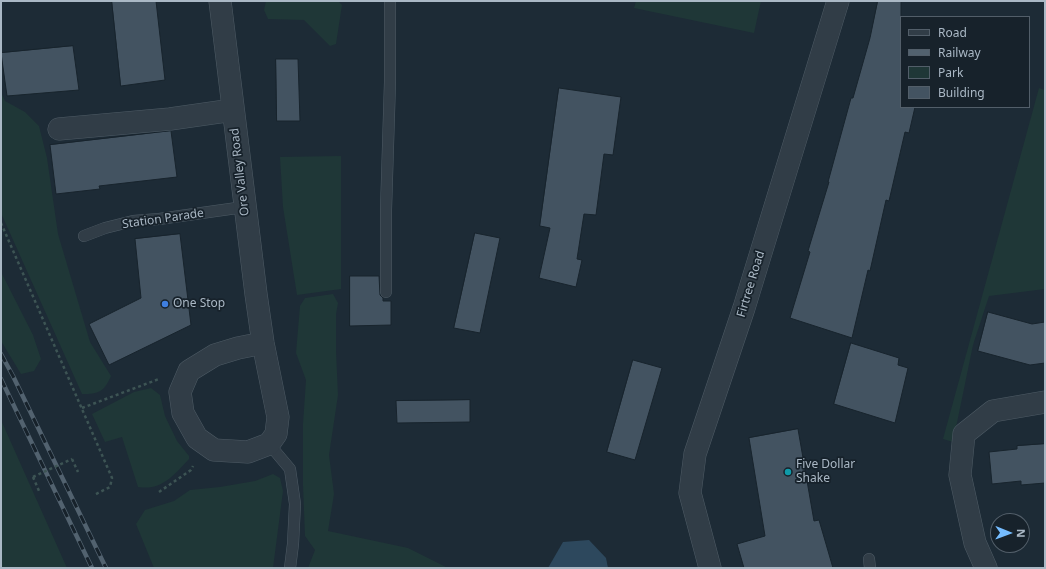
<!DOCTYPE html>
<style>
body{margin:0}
#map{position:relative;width:1046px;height:569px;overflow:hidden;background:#1d2b36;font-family:"Noto Sans",sans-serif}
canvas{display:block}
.frame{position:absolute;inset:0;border:2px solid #aab8c5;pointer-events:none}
.legend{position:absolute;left:900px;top:16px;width:130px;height:92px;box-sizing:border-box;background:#17222b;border:1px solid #525e69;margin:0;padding:5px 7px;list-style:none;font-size:12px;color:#aab8c5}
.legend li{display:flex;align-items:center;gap:8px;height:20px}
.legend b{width:20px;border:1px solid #525e69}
.north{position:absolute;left:990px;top:513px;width:40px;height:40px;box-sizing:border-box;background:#17222b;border:1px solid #525e69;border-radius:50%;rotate:91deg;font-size:11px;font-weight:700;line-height:16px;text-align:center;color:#aab8c5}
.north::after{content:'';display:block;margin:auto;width:14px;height:18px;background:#75bcff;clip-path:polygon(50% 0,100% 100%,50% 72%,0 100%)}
</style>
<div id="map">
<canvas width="1046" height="569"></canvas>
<div class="frame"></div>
<ul class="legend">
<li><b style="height:5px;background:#313d47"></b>Road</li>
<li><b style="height:5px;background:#52626f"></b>Railway</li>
<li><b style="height:11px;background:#1f3737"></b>Park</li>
<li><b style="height:11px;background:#435361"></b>Building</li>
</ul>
<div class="north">N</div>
</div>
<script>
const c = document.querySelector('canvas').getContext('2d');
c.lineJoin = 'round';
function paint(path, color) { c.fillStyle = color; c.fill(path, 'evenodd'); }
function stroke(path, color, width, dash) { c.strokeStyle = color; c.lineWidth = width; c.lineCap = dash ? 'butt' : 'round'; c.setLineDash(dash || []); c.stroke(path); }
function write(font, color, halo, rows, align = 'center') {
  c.font = font + ' "Noto Sans",sans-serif'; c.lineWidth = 3.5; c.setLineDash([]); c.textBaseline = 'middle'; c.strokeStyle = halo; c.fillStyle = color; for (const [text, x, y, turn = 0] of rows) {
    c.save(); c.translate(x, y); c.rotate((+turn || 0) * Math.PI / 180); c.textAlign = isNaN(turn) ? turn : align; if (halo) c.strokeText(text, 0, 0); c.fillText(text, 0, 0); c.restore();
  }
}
const green = new Path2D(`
 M266 1H338L342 5 336 44 330 46 304 20 268 19 264 10Z
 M636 1H761L754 33 634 8Z
 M1039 88 1045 90V289L989 296 973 345 953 442 943 439Z
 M1 92 5 101 25 112 39 126 47 158 58 234 90 342 111 376C104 392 99 394 82 394L1 213Z
 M341 156V289L297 295 283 207 280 157Z
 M1 272 33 335 41 359 34 371 21 374 1 341Z
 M333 294 338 303 336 314V351L338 395 329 455 334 494 328 531 408 548 448 568H308L315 550 305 536 303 485V424L306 380 296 353 300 306 305 298Z
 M151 388 160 395 165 416 177 441 189 456V459C174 475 162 491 138 487L122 437 105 442 92 414 134 392Z
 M1 420 67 568H1Z
 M273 474 280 478 283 491 273 568H154L136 524 145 510 174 501 190 490 220 487 255 481Z`);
const water = new Path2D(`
 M589 540 606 558 608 568H548L563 542Z`);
const building = new Path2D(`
 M112 1H156L165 80 121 86Z
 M878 1H901V107H915L909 133 905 132 889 201 886 200 870 271 868 270 852 338 790 318 810 252 808 251 811 241 829 182H828L851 98H853L870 38Z
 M73 46 79 90 7 96 1 53Z
 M276 59H298L300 121H277Z
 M559 88 621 97 613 155 604 154 596 215 584 214 577 259 582 260 576 287 539 278 550 228 540 226Z
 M171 131 177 177 99 186 100 189 56 194 50 145Z
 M475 233 500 238 480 333 454 328Z
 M180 234 191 325 109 365 89 324 141 298 135 239Z
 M350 276H379L380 295 383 298V301H391V325L350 326Z
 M988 312 1032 324 1045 322V363L1030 365 978 351Z
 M851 343 899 358 898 365 908 368 895 423 834 404Z
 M633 360 662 368 635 460 607 452Z
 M470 400V422L397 423 396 401Z
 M798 429 814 521 819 520 833 568H744L737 544 765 536 749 438Z
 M1045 444V483L1021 485V481L992 484 989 452 1017 449V446Z`);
const path = new Path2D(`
 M1 223 112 478 110 487 94 495
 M82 408 159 379
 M72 459 78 472
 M33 477 39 491
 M159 492 191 470 193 466`);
const service = new Path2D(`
 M84 236 105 228 133 221 159 219 244 207
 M386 292V210L390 82V1
 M269 444 290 469 295 504 293 544 290 568
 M869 559 870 568`);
const minor = new Path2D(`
 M220 1 256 294 263 343 278 417 276 434 269 444 248 452 214 450 197 438 183 413 180 392 189 371 215 355 238 348 263 343
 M59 129 170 119 233 110
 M710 568 690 493 695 454 744 308 838 1
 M986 568 975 543 960 475 964 434 993 411 1045 402`);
const rail = new Path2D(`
 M1 354 13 376 106 568
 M1 379 92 568`);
const pathBridge = new Path2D(`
 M33 477 72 459`);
const markers = [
 [165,304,4,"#3f7fe0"],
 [788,472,4,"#0f9aa8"]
];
const streetNames = [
 ["Ore Valley Road",240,172,-97],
 ["Station Parade",163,219,-8],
 ["Firtree Road",751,284,-73]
];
const poiNames = [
 ["One Stop",173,304],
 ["Five Dollar",796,465],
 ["Shake",796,479]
];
paint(green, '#1f3737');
paint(water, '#2d485d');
paint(building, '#435361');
stroke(building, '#18242d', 1);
stroke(service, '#4e5b65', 12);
stroke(minor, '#4e5b65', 23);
stroke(path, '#3d5454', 2.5, [3, 3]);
stroke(service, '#313d47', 11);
stroke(minor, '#313d47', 22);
stroke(rail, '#52626f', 4.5);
stroke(rail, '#17222b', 3, [9]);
stroke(pathBridge, '#3d5454', 2.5, [3, 3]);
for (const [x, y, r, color] of markers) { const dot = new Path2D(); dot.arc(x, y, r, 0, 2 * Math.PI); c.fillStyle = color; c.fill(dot); stroke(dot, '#17222b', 1.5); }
write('12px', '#aab8c5', '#17222b', streetNames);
write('12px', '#aab8c5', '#17222b', poiNames, 'left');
</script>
